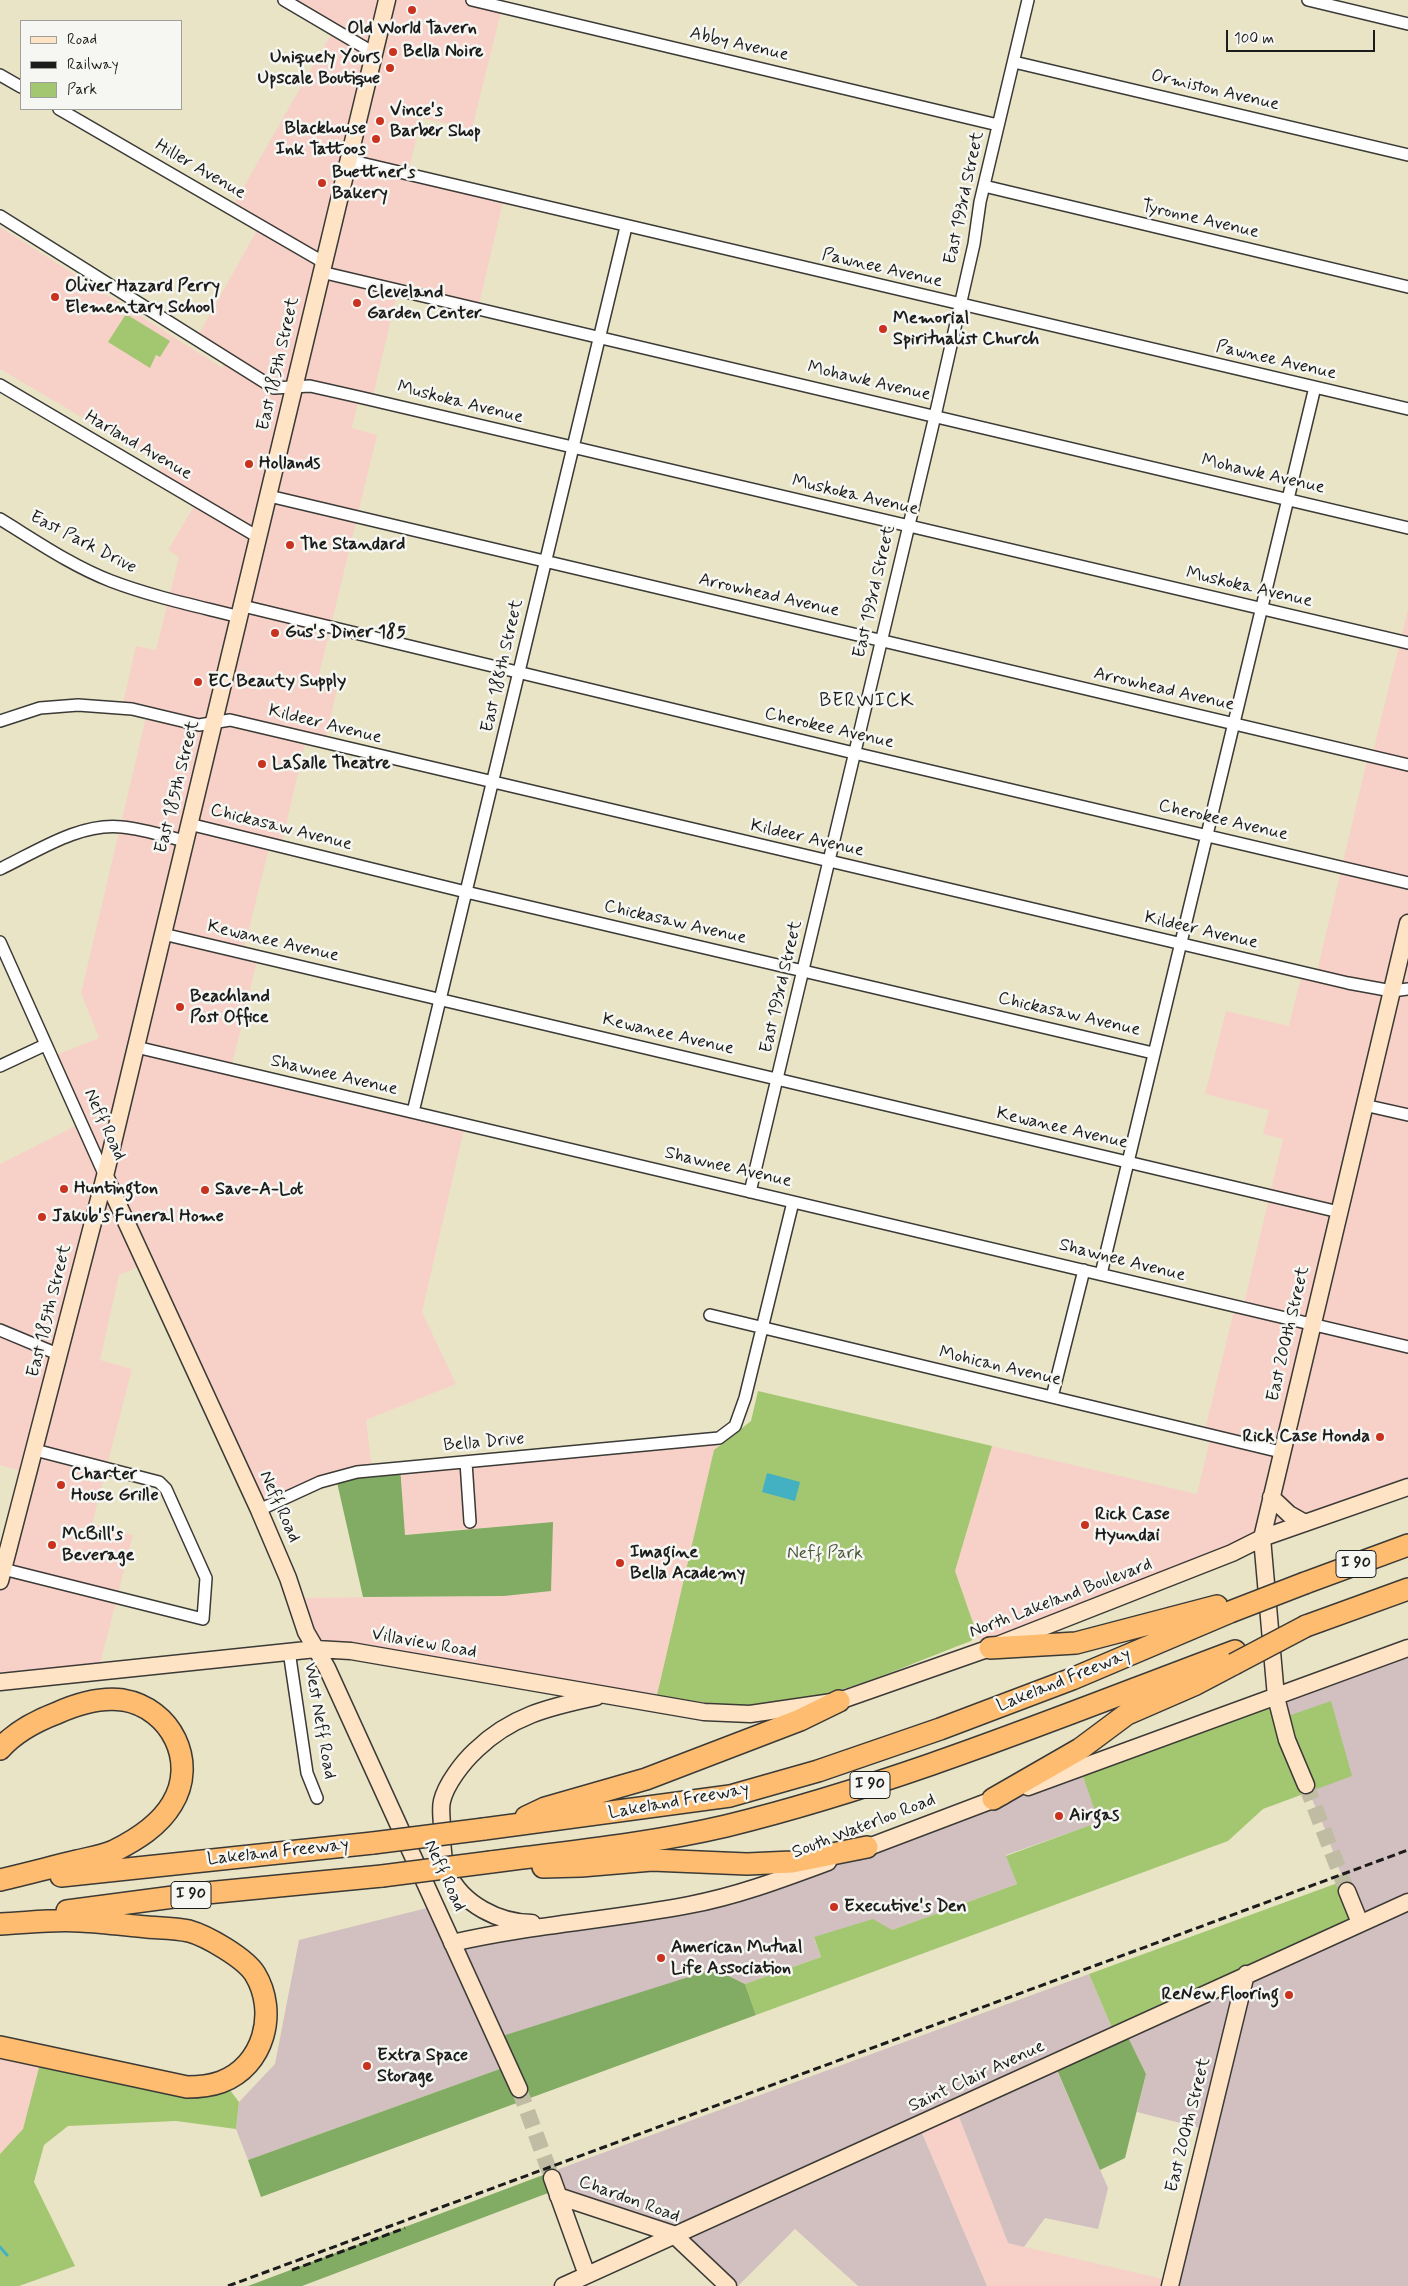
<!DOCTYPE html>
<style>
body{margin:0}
#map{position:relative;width:1408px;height:2286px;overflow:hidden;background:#e9e4c6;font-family:Mynerve,sans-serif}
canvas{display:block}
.legend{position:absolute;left:20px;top:20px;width:162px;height:90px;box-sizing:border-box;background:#f6f6f2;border:1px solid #9f9f9c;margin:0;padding:6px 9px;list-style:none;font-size:15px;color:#1c1c1c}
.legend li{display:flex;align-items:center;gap:10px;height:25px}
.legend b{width:25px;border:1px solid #9f9f9c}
.scale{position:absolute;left:1226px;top:30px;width:149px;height:22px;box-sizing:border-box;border:2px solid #1c1c1c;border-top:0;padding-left:6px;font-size:15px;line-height:18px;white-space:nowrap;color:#1c1c1c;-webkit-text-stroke:4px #f6f6f2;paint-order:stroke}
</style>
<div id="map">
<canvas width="1408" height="2286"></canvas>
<ul class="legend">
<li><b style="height:6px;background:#fee4c5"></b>Road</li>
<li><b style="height:6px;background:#1c1c1c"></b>Railway</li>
<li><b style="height:14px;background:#a3c771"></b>Park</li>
</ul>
<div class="scale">100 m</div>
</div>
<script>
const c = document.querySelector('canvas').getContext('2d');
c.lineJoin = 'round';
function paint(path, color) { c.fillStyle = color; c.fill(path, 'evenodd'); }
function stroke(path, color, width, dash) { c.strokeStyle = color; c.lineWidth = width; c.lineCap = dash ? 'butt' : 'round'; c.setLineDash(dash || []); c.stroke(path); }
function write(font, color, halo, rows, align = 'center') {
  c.font = font + ' Mynerve,sans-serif'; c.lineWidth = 5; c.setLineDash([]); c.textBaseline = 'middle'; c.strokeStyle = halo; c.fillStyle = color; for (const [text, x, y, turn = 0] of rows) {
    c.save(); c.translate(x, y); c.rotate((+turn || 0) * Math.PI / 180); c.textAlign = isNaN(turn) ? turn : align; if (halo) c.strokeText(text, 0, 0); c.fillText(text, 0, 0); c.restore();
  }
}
const built = new Path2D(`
 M293 0H472L502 7 472 129 421 118 408 174 504 197 478 309 398 290 372 400 359 397 352 428 377 435 319 675 339 680 325 743 306 739 281 846 270 844 243 953 258 957 231 1069 465 1125 422 1312 456 1384 366 1420 372 1470 259 1510 145 1264 119 1275 100 1360 132 1369 92 1524 133 1535 98 1672 0 1682V1549L28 1473 0 1465V1164L81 1123 56 1083 51 1057 99 1038 81 993 147 713 122 708 136 646 156 650 179 557 168 550 197 501 156 477 163 465 0 369V227L221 367 220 371 227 359 196 339 260 225 231 209 334 29Z
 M1408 609V1487L983 1651 955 1571 992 1446 1197 1494 1211 1435 1204 1434 1235 1306 1243 1308 1283 1139 1263 1134 1269 1110 1205 1094 1226 1011 1289 1026 1302 973 1316 976 1368 756H1372Z
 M719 1438 656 1703 316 1649 294 1598 504 1596 463 1529 405 1535 400 1466Z
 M0 2047 42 2056 23 2130 0 2154Z
 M956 2109 1008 2243 1172 2281 1170 2286H987L919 2126Z`);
const industrial = new Path2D(`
 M1408 1648V2286H1170L1208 2130 1137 2112 1146 2074 1125 2031 1347 1891 1325 1829 1301 1774 1276 1697Z
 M1080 1768 1100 1822 1006 1855 1017 1884 892 1930 814 1938 821 1957 745 1984 714 1969 508 2066 248 2160 236 2129 239 2102 275 2064 299 1940 435 1906 452 1943 690 1905Z
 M1089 1974 1115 2035 1054 2064 1108 2188 1098 2229 1045 2218 1024 2247 1008 2243 956 2109 919 2126 987 2286H858L795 2229 738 2286H728L673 2234 558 2196 551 2172Z`);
const green = new Path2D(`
 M126 314 170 341 160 357 156 355 150 368 108 342Z
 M758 1391 992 1446 955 1571 977 1634 971 1641C901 1667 827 1704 752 1705 720 1706 689 1700 657 1695L714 1450 751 1421Z
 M1276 1697 1282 1718 1331 1701 1352 1776 1263 1809 1228 1841 756 2015 745 1984 821 1957 814 1937 873 1919 892 1930 1017 1884 1006 1856 1099 1822 1080 1768Z
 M1343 1881 1360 1923 1115 2035 1089 1974Z
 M42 2056 223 2081 239 2102 236 2129 176 2121 68 2126 44 2145 34 2182 75 2266 19 2286H0V2154L23 2129Z`);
const forest = new Path2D(`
 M400 1466 405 1535 553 1522 551 1591 504 1596 363 1597 336 1478Z
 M714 1969 745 1984 756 2015 261 2197 248 2160 508 2066 496 2038Z
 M1125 2031 1146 2074 1125 2158 1100 2170 1054 2063Z
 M551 2172 556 2190 302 2286H248Z`);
const water = new Path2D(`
 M767 1473 800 1482 795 1501 762 1492Z`);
const stream = new Path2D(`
 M0 2247 7 2255`);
const secondaryTunnel = new Path2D(`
 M1306 1785 1347 1891
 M519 2089 552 2178`);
const street = new Path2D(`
 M284 0 374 53
 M472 0 998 125
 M1308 0 1408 24
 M1014 62 1408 155
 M0 75 21 87
 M59 109 323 262
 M348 160 1408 409
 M984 186 1408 287
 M0 216 274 388 310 386 359 397 1408 643
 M321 272 1408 528
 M0 385 258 537
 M269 496 1408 765
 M0 519C36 541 72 566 111 581 153 597 197 606 240 617
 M243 606 854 753 1408 883
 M0 721 40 708 78 705 132 709 199 725 230 720 1348 983 1392 991 1408 989
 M189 824 466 892 1153 1053
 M0 869C36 852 80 822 122 827 143 829 165 836 185 841
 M163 934 1339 1212
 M0 942 105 1176
 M136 1047 1408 1347
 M0 1066 45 1045
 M1364 1105 1408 1115
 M413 1112 626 227
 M750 1192 935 416 974 244 980 202 1028 0
 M1101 1274 1315 387
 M710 1315 1281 1452
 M0 1330 60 1355
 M1052 1397 1084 1270
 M466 1462 470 1522
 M259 1510 320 1482 357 1472 719 1438 735 1426 745 1398 793 1202
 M3 1569 203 1619 206 1578 166 1489 159 1482 35 1450
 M289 1651 307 1773 317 1798`);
const secondary = new Path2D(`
 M105 1176 259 1510 288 1578 306 1632 327 1668 519 2089
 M1271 1497 1289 1514 1305 1523
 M0 1581 105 1176 387 0
 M0 1682 316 1649 351 1651 704 1712 750 1714 839 1701 990 1648 1232 1553 1262 1538 1408 1487
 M1306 1785 1287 1740 1276 1697 1262 1538 1408 923
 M1028 1787 1408 1648
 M858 1851 1003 1796
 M1347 1891 1360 1923
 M532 1923C499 1923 462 1904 448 1873 442 1861 442 1841 442 1828 442 1819 440 1809 442 1801 446 1784 463 1762 476 1750 511 1716 549 1707 596 1697
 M452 1943C530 1925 611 1920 689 1905 737 1896 782 1879 828 1862
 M552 2178 587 2275
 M558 2196 673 2234 728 2286
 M563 2286C845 2160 1126 2028 1408 1902
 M1170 2286 1246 1974`);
const highway = new Path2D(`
 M1305 1583 1408 1545
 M1306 1626 1408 1589
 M990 1648 1076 1643 1217 1606
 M0 1749C15 1732 36 1721 57 1713 77 1704 101 1697 123 1700 171 1708 198 1762 172 1804 159 1826 136 1840 114 1851 103 1856 89 1858 77 1861 52 1867 26 1874 0 1880
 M993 1799 1080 1749 1127 1714 1196 1684 1234 1664
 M526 1817 545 1808 646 1779 800 1720 839 1701
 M484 1829 730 1796 818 1771 940 1729 1072 1679 1230 1612
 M491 1862C569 1852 649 1844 726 1826 901 1783 1066 1714 1235 1651
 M543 1867 581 1866 652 1860 747 1864 792 1862 867 1847
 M61 1876 373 1843
 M67 1911 196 1894 382 1876
 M0 1924C26 1923 53 1919 80 1921 102 1922 125 1925 147 1927 160 1928 176 1928 189 1931 207 1936 245 1958 255 1974 278 2012 264 2066 221 2082 210 2086 199 2087 187 2087L0 2047`);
const rail = new Path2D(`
 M292 2270 405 2228
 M228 2286 1408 1850`);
const highwayBridge = new Path2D(`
 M1230 1612 1305 1583
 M1234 1664 1306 1626
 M373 1843 484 1829
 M382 1876 491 1862`);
const markers = [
 [412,10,5,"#c8321e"],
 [393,52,5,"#c8321e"],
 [390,68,5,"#c8321e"],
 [380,121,5,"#c8321e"],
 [376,139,5,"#c8321e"],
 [322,183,5,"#c8321e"],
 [55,297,5,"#c8321e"],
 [357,303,5,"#c8321e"],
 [883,329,5,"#c8321e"],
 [249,464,5,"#c8321e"],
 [290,545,5,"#c8321e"],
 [275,633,5,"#c8321e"],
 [198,682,5,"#c8321e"],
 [262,764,5,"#c8321e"],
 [180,1007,5,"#c8321e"],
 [64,1189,5,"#c8321e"],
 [205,1190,5,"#c8321e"],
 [42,1217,5,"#c8321e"],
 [1380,1437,5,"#c8321e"],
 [61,1485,5,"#c8321e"],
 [1085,1525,5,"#c8321e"],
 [52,1545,5,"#c8321e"],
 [620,1563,5,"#c8321e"],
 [1059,1816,5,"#c8321e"],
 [834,1907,5,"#c8321e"],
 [661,1958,5,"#c8321e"],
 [1289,1995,5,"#c8321e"],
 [367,2066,5,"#c8321e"]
];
const shields = [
 [1356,1564,40],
 [870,1785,40],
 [191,1895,40]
];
const shieldNames = [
 ["I 90",1356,1564],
 ["I 90",870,1785],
 ["I 90",191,1895]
];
const poiNames = [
 ["Old World Tavern",412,29,"center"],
 ["Bella Noire",403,52],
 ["Uniquely Yours",380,58,"right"],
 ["Upscale Boutique",380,79,"right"],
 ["Vince's",390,111],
 ["Barber Shop",390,132],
 ["Blackhouse",366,129,"right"],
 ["Ink Tattoos",366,150,"right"],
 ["Buettner's",332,173],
 ["Bakery",332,194],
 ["Oliver Hazard Perry",65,287],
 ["Elementary School",65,308],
 ["Cleveland",367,293],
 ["Garden Center",367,314],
 ["Memorial",893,319],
 ["Spiritualist Church",893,340],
 ["Hollands",259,464],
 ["The Standard",300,545],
 ["Gus's Diner 185",285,633],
 ["EC Beauty Supply",208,682],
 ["LaSalle Theatre",272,764],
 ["Beachland",190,997],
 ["Post Office",190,1018],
 ["Huntington",74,1189],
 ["Save-A-Lot",215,1190],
 ["Jakub's Funeral Home",52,1217],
 ["Rick Case Honda",1370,1437,"right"],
 ["Charter",71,1475],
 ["House Grille",71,1496],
 ["Rick Case",1095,1515],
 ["Hyundai",1095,1536],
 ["McBill's",62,1535],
 ["Beverage",62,1556],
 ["Imagine",630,1553],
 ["Bella Academy",630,1574],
 ["Airgas",1069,1816],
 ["Executive's Den",844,1907],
 ["American Mutual",671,1948],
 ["Life Association",671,1969],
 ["ReNew Flooring",1279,1995,"right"],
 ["Extra Space",377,2056],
 ["Storage",377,2077]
];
const streetNames = [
 ["Abby Avenue",739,45,13],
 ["Ormiston Avenue",1215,91,13],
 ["Hiller Avenue",200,170,30],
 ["East 193rd Street",965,198,-78],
 ["Tyronne Avenue",1200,220,13],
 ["Pawnee Avenue",882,269,13],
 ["Pawnee Avenue",1276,361,13],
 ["East 185th Street",279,364,-77],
 ["Mohawk Avenue",869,382,13],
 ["Muskoka Avenue",460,403,14],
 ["Harland Avenue",138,446,30],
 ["Mohawk Avenue",1263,475,13],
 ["Muskoka Avenue",855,496,13],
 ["East Park Drive",83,543,27],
 ["Muskoka Avenue",1249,588,13],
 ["East 193rd Street",875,592,-77],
 ["Arrowhead Avenue",769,596,13],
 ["East 188th Street",503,666,-77],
 ["Arrowhead Avenue",1164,690,13],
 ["Kildeer Avenue",325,725,14],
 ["Cherokee Avenue",829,729,13],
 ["East 185th Street",178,787,-76],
 ["Cherokee Avenue",1223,821,13],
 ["Chickasaw Avenue",281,828,14],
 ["Kildeer Avenue",807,839,13],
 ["Chickasaw Avenue",675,923,13],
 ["Kildeer Avenue",1201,931,13],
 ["Kewanee Avenue",273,942,13],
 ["East 193rd Street",782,987,-77],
 ["Chickasaw Avenue",1069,1015,13],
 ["Kewanee Avenue",668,1035,13],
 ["Shawnee Avenue",334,1076,13],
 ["Neff Road",104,1125,65],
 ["Kewanee Avenue",1062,1129,13],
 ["Shawnee Avenue",728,1168,13],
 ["Shawnee Avenue",1122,1261,14],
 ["East 185th Street",50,1311,-76],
 ["East 200th Street",1289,1334,-77],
 ["Mohican Avenue",1000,1367,13],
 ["Bella Drive",484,1443,-5],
 ["Neff Road",279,1507,66],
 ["North Lakeland Boulevard",1061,1599,-21],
 ["Villaview Road",424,1644,10],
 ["Lakeland Freeway",1064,1681,-22],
 ["West Neff Road",319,1721,80],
 ["Lakeland Freeway",679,1802,-10],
 ["South Waterloo Road",864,1827,-21],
 ["Lakeland Freeway",278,1853,-6],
 ["Neff Road",444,1876,65],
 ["Saint Clair Avenue",977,2077,-25],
 ["East 200th Street",1189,2125,-76],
 ["Chardon Road",629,2200,20]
];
const parkNames = [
 ["Neff Park",825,1554]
];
const neighbourhoodNames = [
 ["BERWICK",867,702]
];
paint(built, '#f7d1c8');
paint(industrial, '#d2bfc0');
paint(green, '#a3c771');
paint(forest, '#82ac63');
paint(water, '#44b1c2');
stroke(stream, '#44b1c2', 3);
stroke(secondaryTunnel, '#c0bca4', 16, [16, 8]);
stroke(street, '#3b3a36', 14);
stroke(secondary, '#3b3a36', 19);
stroke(highway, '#3b3a36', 24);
stroke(street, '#fff', 11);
stroke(secondary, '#fee4c5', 16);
stroke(highway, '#fdbc6f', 21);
stroke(rail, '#1c1c1c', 3, [8, 4]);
stroke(highwayBridge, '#3b3a36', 24, []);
stroke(highwayBridge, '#fdbc6f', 21);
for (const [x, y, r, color] of markers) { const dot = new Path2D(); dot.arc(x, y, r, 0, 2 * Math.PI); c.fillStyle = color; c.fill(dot); stroke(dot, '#f6f6f2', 2); }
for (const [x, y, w] of shields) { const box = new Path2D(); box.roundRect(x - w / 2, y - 13.5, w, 27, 4); c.fillStyle = '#f6f6f2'; c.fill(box); stroke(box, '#1c1c1c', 1); }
write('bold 16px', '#1c1c1c', null, shieldNames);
write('bold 18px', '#1c1c1c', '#f6f6f2', poiNames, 'left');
write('18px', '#1c1c1c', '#f6f6f2', streetNames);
write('18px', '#4b583a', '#f6f6f2', parkNames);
c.letterSpacing = '1px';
write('19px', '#1c1c1c', '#f6f6f2', neighbourhoodNames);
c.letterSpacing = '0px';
</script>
